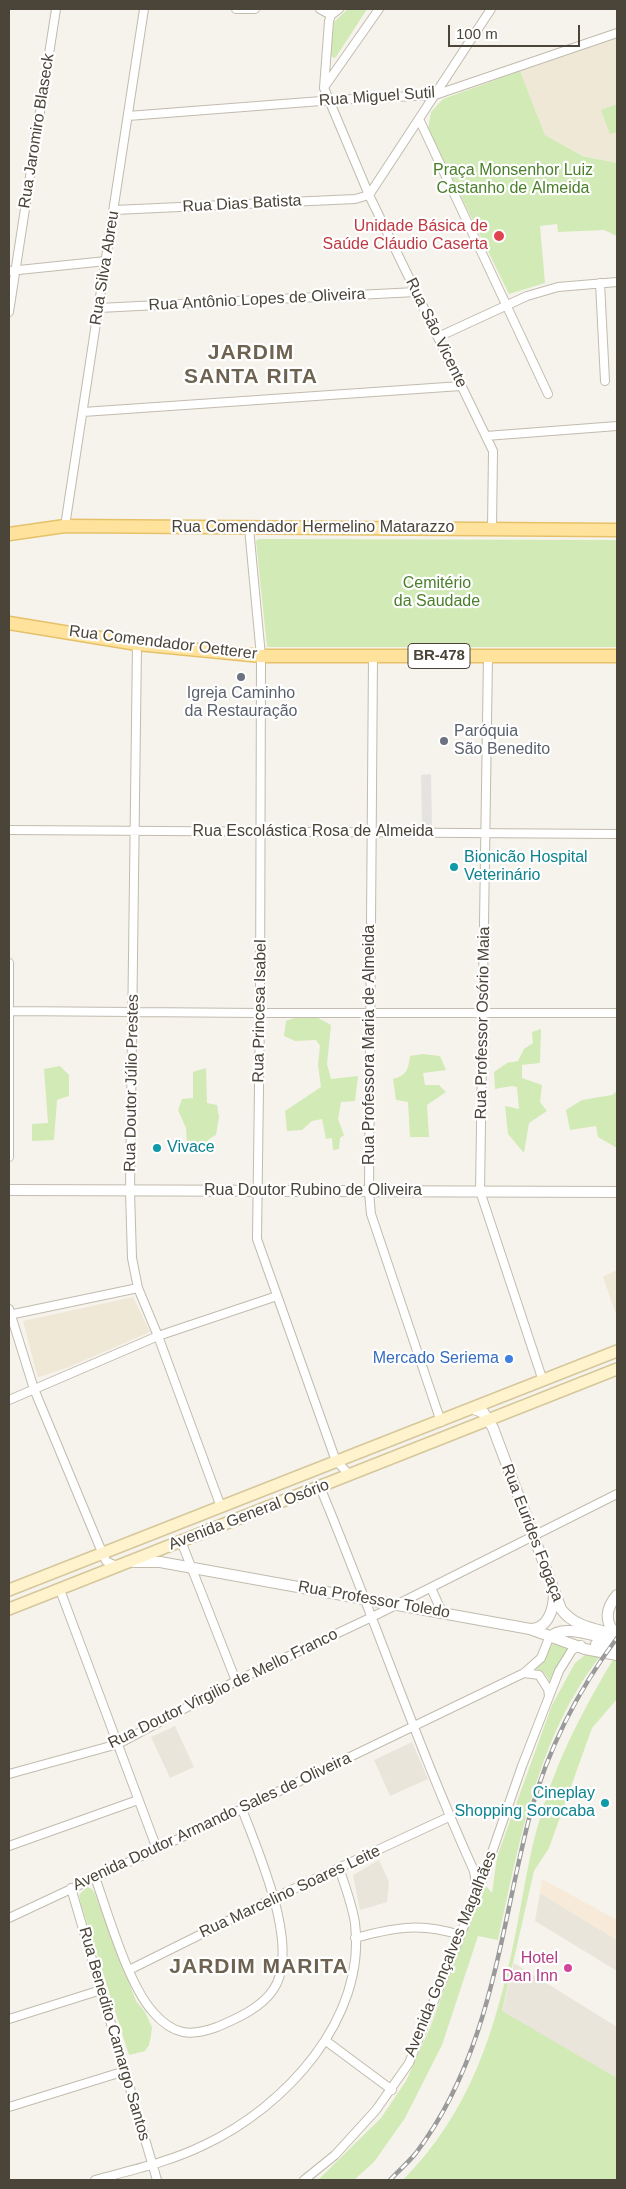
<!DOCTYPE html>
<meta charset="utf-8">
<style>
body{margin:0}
#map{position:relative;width:626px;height:2189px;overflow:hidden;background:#f6f3ec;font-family:Arial,sans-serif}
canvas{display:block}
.frame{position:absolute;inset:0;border:10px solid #4b4439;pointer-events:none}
.scale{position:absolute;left:448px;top:25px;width:132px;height:22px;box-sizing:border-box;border:2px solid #4b4439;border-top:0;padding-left:6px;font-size:15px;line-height:18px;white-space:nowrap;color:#4b4439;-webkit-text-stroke:4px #fff;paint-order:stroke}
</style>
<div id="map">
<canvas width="626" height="2189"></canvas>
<div class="frame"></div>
<div class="scale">100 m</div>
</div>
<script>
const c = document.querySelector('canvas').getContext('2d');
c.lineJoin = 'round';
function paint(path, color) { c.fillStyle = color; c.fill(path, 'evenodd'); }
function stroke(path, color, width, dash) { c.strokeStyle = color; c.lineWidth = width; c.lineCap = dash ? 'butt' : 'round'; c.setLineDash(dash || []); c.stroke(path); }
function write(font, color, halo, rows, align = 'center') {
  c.font = font + ' Arial,sans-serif'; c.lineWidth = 4.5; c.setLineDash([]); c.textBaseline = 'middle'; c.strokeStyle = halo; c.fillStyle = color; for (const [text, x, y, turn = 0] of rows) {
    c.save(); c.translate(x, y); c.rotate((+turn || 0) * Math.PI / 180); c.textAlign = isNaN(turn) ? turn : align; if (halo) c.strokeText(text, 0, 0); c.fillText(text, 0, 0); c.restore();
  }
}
const residential = new Path2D(`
 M175 1726 194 1767 170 1778 151 1737Z
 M412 1742 428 1779 390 1796 374 1760Z
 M379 1860 389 1882 387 1902 360 1910 353 1875Z
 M540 1893 617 1940V1971L535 1921Z
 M514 1963 617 2027V2078L502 2012Z`);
const commercial = new Path2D(`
 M542 1879 617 1920V1940L540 1893Z`);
const education = new Path2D(`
 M617 37V163L582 155 545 135 520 71Z
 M617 1270V1317L603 1277Z
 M133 1297 150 1332 69 1367 39 1377 37 1375 23 1321Z`);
const green = new Path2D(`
 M348 9H367L336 57 334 58 330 55 334 22Z
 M520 71 545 135 583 156 617 163V236L604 230 558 232 557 224 540 226 545 283 509 294 428 129 431 112 443 99Z
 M617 104V132L610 134 601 110Z
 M259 539 617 540V647H267L256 541Z
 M309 1013 331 1025 327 1064 331 1079 358 1076 355 1101 341 1102 338 1119 344 1135 340 1138 339 1149 333 1150 332 1138 326 1139 322 1119 312 1121 302 1130 287 1131 285 1111 321 1087 318 1065 320 1046 316 1040 295 1041 284 1036 286 1021Z
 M541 1029 540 1063 522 1065V1078L542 1085 540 1102 547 1111 529 1123 524 1153 508 1134 505 1106 519 1109 517 1087 512 1086 495 1089 494 1072 507 1063 518 1061 524 1049 533 1043 532 1032Z
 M423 1054 440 1056 446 1070 423 1073 425 1085H439L446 1092 427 1105 429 1137H410L408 1102 396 1100 393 1079C407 1075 408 1070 410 1056Z
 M60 1066 69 1075V1096L57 1100 54 1140 32 1141V1124L48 1123 44 1069Z
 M206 1068 207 1103 217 1105 219 1117 216 1135C208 1138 205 1145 197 1149L187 1144 186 1128 178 1110 182 1099 193 1098V1072Z
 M617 1091V1148L598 1137 596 1126 570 1130 566 1110 582 1100 612 1095Z
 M554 1642 568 1647 550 1682C546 1674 543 1670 535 1669Z
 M593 1653 601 1655C537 1737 520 1841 498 1940L478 1936 442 2045 405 2118 374 2162 354 2180H318L381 2118 406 2081 430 2028 481 1889 487 1887 492 1893 497 1857 552 1705 575 1663 585 1655Z
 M614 1658 617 1659V1699L592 1728 549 1848 534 1871 502 2011 617 2078V2180H403C470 2112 495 2032 514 1941 523 1899 528 1856 541 1815 557 1759 584 1708 614 1658Z
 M87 1887 92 1889 95 1894 136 2001 145 2012 152 2027 151 2036 149 2045 145 2051 129 2055 81 1904 79 1895Z`);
const parking = new Path2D(`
 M431 774 432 828 422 827 421 775Z`);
const minor = new Path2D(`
 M236 9H255
 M320 9 331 15
 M339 9 331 15 329 21 324 88 369 195 493 451 492 529
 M325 86 379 9
 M128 116 334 100 435 95 617 33
 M419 119 548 394
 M369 195 491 9
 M114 210 355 199 369 195
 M9 271 106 261
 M600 283 605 381
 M99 308 416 292
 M9 312 56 9
 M438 337 527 296 558 287 617 282
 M83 412 461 386
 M486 436 617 426
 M65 526 144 9
 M249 528 261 656 260 1011 257 1239 336 1461 350 1475
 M137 644 130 1191 132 1258 138 1288 158 1336 221 1507
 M373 656 369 1192 371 1214 441 1422
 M488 656 480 1191 543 1381
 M9 830 617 834
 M9 963V1157
 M9 1011 260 1013H617
 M9 1309 34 1389 99 1545 106 1561 116 1566
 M9 1315 138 1288
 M9 1400 158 1336 277 1296
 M320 1487C373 1614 417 1745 474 1871L477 1890
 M181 1541 236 1681
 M431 1588 442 1612
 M60 1590 157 1849
 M524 1673 539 1675 548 1689 549 1696
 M9 1774 118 1744 236 1681 372 1617 617 1494
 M9 1846 138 1800
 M95 1877C108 1914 128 1984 153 2012 173 2035 190 2037 217 2027 236 2019 261 2008 273 1990 302 1949 258 1852 242 1809
 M71 1888 157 2180
 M9 1918 242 1809 524 1673 541 1658 549 1638
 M355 1938C392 1928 421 1922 459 1935
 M129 1970 274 1898 451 1816
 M9 2019 101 1990
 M326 2041 392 2090
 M9 2107 125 2071
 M95 2180C131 2170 170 2162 204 2145 285 2107 367 2019 355 1923 352 1904 345 1886 339 1868
 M304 2180 335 2155 376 2110 409 2063 482 1881 522 1766 559 1671 572 1650 581 1645`);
const tertiary = new Path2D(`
 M9 1190 617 1192
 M474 1409 484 1413 493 1428 561 1609C574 1627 597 1629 617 1635
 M134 1562H160L530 1629 585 1649 617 1655
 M617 1595C606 1608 603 1622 617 1635
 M530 1629C548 1629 554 1609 554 1593
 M549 1638C562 1623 593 1636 609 1639
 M596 1644 617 1647`);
const secondary = new Path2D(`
 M9 1590 617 1351
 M9 1609 617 1369`);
const primary = new Path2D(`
 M9 534 65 526 617 530
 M9 623 137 644 261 656H617`);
const rail = new Path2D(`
 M390 2180C398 2171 408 2163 416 2153 492 2053 500 1928 531 1811 548 1749 579 1689 617 1638`);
const markers = [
 [499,236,6,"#e0444e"],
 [241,677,5,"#6b7280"],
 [444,741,5,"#6b7280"],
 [454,867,5,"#0f9aa8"],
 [157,1148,5,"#0f9aa8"],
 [509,1359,5,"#3f7fe0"],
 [605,1803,5,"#0f9aa8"],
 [568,1968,5,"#d1479c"]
];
const shields = [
 [439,656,62]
];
const shieldNames = [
 ["BR-478",439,656]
];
const streetNames = [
 ["Rua Miguel Sutil",377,97,-4],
 ["Rua Jaromiro Blaseck",37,131,-81],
 ["Rua Dias Batista",242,204,-3],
 ["Rua Silva Abreu",105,268,-81],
 ["Rua Antônio Lopes de Oliveira",257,300,-3],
 ["Rua São Vicente",436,333,64],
 ["Rua Comendador Hermelino Matarazzo",313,528],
 ["Rua Comendador Oetterer",163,643,7],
 ["Rua Escolástica Rosa de Almeida",313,832],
 ["Rua Princesa Isabel",260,1011,-89],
 ["Rua Professor Osório Maia",483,1023,-89],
 ["Rua Professora Maria de Almeida",370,1045,-90],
 ["Rua Doutor Júlio Prestes",132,1083,-89],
 ["Rua Doutor Rubino de Oliveira",313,1191],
 ["Avenida General Osório",249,1515,-21],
 ["Rua Eurides Fogaça",532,1533,69],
 ["Rua Professor Toledo",374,1600,10],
 ["Rua Doutor Virgilio de Mello Franco",223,1689,-26],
 ["Avenida Doutor Armando Sales de Oliveira",212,1822,-25],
 ["Rua Marcelino Soares Leite",290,1892,-25],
 ["Avenida Gonçalves Magalhães",451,1954,-68],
 ["Rua Benedito Camargo Santos",114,2034,74]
];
const parkNames = [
 ["Praça Monsenhor Luiz",513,171],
 ["Castanho de Almeida",513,189],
 ["Cemitério",437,584],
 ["da Saudade",437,602]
];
const healthNames = [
 ["Unidade Básica de",488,227],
 ["Saúde Cláudio Caserta",488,245]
];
const worshipNames = [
 ["Igreja Caminho",241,694],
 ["da Restauração",241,712],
 ["Paróquia",454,732,"left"],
 ["São Benedito",454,750,"left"]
];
const cultureNames = [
 ["Bionicão Hospital",464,858],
 ["Veterinário",464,876],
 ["Vivace",167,1148],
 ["Cineplay",595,1794,"right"],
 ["Shopping Sorocaba",595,1812,"right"]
];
const shopNames = [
 ["Mercado Seriema",499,1359]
];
const hotelNames = [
 ["Hotel",558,1959],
 ["Dan Inn",558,1977]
];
const districtNames = [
 ["JARDIM",251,353],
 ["SANTA RITA",251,377],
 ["JARDIM MARITA",259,1967]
];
paint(residential, '#eae5da');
paint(commercial, '#f7ead8');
paint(education, '#efe8d6');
paint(green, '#d2eab5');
paint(parking, '#e5e3e0');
stroke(minor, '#c2bbae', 10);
stroke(tertiary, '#c2bbae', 12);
stroke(secondary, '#d6c79b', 14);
stroke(primary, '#e6c16a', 15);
stroke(minor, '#fff', 8);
stroke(tertiary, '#fff', 10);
stroke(secondary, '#fff3cd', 11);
stroke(primary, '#ffe39c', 12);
stroke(rail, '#9a9a9a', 4.5);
stroke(rail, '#fff', 2.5, [8]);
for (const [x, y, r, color] of markers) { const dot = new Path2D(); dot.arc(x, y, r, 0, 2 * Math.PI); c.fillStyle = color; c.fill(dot); stroke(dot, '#fff', 2); }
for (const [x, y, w] of shields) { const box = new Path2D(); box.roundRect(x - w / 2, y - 12.5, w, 25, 4); c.fillStyle = '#fff'; c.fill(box); stroke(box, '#4b4439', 1); }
write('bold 15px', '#4b4439', null, shieldNames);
write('16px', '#4b4439', '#fff', streetNames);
write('16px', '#4a7f2a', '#fff', parkNames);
write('16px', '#be3a42', '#fff', healthNames, 'right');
write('16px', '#5b616d', '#fff', worshipNames);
write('16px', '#0d838f', '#fff', cultureNames, 'left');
write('16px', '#366cbe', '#fff', shopNames, 'right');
write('16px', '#b23c85', '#fff', hotelNames, 'right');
c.letterSpacing = '1px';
write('bold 21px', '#6e6250', '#fff', districtNames);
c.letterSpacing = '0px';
</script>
